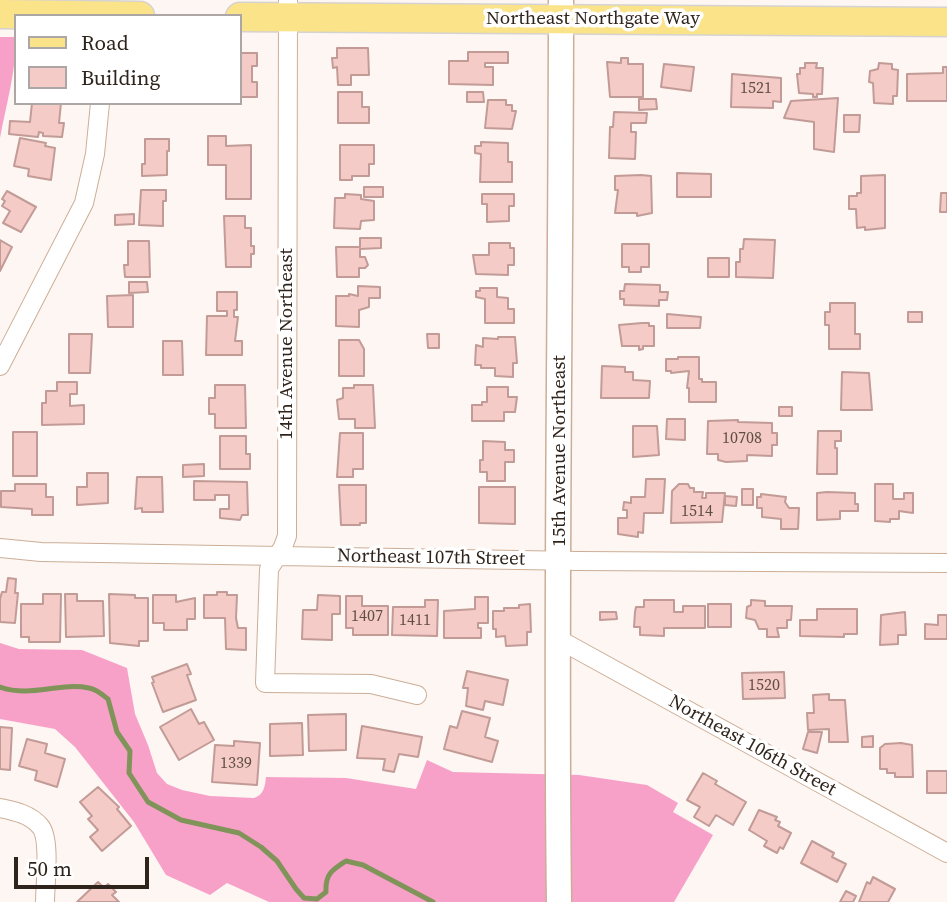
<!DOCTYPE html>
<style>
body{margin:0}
#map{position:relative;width:947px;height:902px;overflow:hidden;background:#fdf6f2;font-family:"Source Serif 4",serif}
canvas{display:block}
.legend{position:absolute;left:14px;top:14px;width:228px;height:91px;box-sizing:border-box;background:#fff;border:2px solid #aca7a4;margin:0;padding:9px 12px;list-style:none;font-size:21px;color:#2f241b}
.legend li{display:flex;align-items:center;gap:14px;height:35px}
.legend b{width:35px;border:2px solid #aca7a4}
.scale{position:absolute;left:14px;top:857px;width:135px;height:32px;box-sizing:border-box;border:4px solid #2f241b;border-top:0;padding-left:9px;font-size:21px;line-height:24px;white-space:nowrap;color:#2f241b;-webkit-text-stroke:5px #fff;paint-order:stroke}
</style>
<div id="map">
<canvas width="947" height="902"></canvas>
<ul class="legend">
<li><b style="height:9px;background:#fbe389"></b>Road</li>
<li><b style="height:19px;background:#f4cbc7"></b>Building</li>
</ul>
<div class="scale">50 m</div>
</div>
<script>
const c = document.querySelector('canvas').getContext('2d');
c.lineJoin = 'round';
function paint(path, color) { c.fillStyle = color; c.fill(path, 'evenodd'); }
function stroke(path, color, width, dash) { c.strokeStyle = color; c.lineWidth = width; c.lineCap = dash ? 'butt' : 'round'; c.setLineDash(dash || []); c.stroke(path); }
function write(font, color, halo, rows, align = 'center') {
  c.font = font + ' "Source Serif 4",serif'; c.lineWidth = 7; c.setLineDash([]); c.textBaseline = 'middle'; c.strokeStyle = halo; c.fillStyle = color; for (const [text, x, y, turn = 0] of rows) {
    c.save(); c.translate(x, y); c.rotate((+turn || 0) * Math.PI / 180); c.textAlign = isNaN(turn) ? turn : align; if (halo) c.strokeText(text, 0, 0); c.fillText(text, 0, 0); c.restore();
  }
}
const forest = new Path2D(`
 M0 37H16C16 72 6 105 0 138Z
 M0 643 19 649 82 650 127 668 135 714 148 745 157 773 167 784 182 790 210 796 254 798C264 795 265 786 266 777L346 778 416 789 427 760 453 772 579 775 647 785 678 803 673 812 713 835 674 902H269L227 883 210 895 166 875 134 822 75 747 55 729 0 719Z`);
const stream = new Path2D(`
 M0 687C32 698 58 682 89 688 96 689 103 695 108 699L117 732 130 751 129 773 148 802 181 820 239 833 261 847 277 861 296 889 304 898 317 899 326 892C325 874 332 870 346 861L363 865 433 902`);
const building = new Path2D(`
 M337 48H368L369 75H351V85H338L337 67 333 68 332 58H337Z
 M468 52H508V63H485V67H493V85L449 84V61H468Z
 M240 53H257V66H252V82H257V97H240Z
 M621 58H628V64H643V97H610L607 62 621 63Z
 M805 63H817L816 68H823L822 94H817V97H813V94L799 93 797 74H800V68H805Z
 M879 63 892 64V69L898 70 897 96H893V104L874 103 873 83 869 82 870 71 878 69Z
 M664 64 694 67 691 91 661 87Z
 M943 67H947V101H907V74L943 73Z
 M732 74 781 78V102L773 101V108L731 107Z
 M338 92H362V107H369V123H338Z
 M467 92H483L484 102H467Z
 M838 98 834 152 814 149V122L784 118 791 101Z
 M639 99H656L657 109 639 110Z
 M488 100H506V105H512V111H516L512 129 485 128Z
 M32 103H61L59 123H64L62 137 43 136V133L39 132 38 137 9 134 10 121 30 122Z
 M614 112 647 113 646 123H631V132H636L635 159 609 158 610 127H613Z
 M844 115H860L859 132H844Z
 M208 136H226V146L251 145V199H226V165H208Z
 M20 138 46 143 45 146 55 148 51 180 28 176 29 169 14 166Z
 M145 139H169V151H167V175L142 176V164H145Z
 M481 142 508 143V162H512V182H480L481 154 475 153V146H481Z
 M340 145H374V164H369V176H352V180H340Z
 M677 173 711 174V197H677Z
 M641 175 651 176 652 213 637 216V213H615L618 190H615V176Z
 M885 175V228L865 230V227L857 228 856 209H849V196H857V193H861V176Z
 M364 187H383V197H364Z
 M141 190H166V201H163V226L139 225Z
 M7 191 36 207 21 232 3 223 10 211 2 206 5 201 2 199Z
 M941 193H947V212H940Z
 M345 194 361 195V199L374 201V220L361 221 360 229 334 228 335 198H345Z
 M482 194H514V206H509V221L487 222V204H482Z
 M134 214V224L115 225V215Z
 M224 216H245V228H251V246H254V254H251V267H226Z
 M360 238H381V248L360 249V257H365L368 265 365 268H359V277H337L336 247H360Z
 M744 239 775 240 773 278 736 277V262H740V249H743Z
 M0 240 12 247 0 271Z
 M128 241H149L150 277H125L124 265H128Z
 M489 243H510V248H514V265H508V275L476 274 473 255H489Z
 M622 244H649V267H641V272H629V267H622Z
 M708 258H729V277H708Z
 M129 282H147L148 292 129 293Z
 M625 284 660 285V292H668L667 300H659V306L624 305V299H620V291H624Z
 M358 286 380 287V298H369V307L359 310V327L336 326V296H349V294L358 296Z
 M480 288H497V297L508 298V309H514V323H485V299L476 297V291H480Z
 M217 292H237V310H234V317H238L235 341H242V355H206L207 316H227V311H217Z
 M133 295V327H108L107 296Z
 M830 303H855V334H860V349H829V325H825V312H830Z
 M908 312H922V322H908Z
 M667 314 701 317 700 328H667Z
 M642 323H649V326H654V346H643V349L639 350V346H622L619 325Z
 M69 334H92L90 373H69Z
 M427 334H439V348H428Z
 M498 337H515L517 363H513V377L495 376V368H481V365H475L476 345 483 347V338L498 339Z
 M339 340H359L364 349V376H339Z
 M163 341H182L183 375H163Z
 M678 357H699V379H702V382H716V402H689V388H687L689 371 671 373V371H666V359H678Z
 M602 366 625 367V372H633V380L650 381 649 398H601Z
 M842 372 869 373 872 410H841Z
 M57 382H77V394H70V406L84 405V424L42 425V403H46V391H57Z
 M215 385H245L246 428H215V414H209V398H215Z
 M354 385H373L375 428H355V419H339L337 400 343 398V388H354Z
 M487 387H508V397H517L515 412H504V421H472V405H482V402H487Z
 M779 407H792V416H779Z
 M667 419H685V440L666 439Z
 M738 420V422L772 423V433H777V445H772V456L747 455V461L726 462 718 460V454H707L708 421Z
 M633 426H657L659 455 633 457Z
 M818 431H841V441H835V448H837V474H817Z
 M13 432H37V476H13Z
 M340 433H363V469H353V477H337Z
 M220 436H246V454H250V469H220Z
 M483 441 505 442V450H514V462H505V481H487V472H480V460H483Z
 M204 464V476L183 477V465Z
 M87 473H108V503L77 505V487H87Z
 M137 477H162L163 512H142V508L135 509Z
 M646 479H665L663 513H644L643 533 638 532V537L618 534V518H627V510H623L624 502 631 503V497H645Z
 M194 481 247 482 248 515H242L240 520 220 518V509H229V495H215V500H194Z
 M15 484H46V497H53V515H32V509L1 507V491H15Z
 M679 484H688L690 488H694V492H703L702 498H706V493H725L722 522 671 523 672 491Z
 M875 484H893V499H904V493H913V513L899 511V519H890V522L875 521Z
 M339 485H366V523H360V525H341Z
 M479 487H515V524L479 523Z
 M742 489H753V505H742Z
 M827 492 855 493V504H858V511H840V519L817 520V493Z
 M761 494 786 497 785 502 789 508H799L798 529H781V519L762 517V508H757V497H761Z
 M725 496 737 497 736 506 725 505Z
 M8 578 16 579 15 593H18L15 623 0 622V599L2 592H6Z
 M217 592H227V595H237L236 618 238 628H246V650L226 649 225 618H204V595H217Z
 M43 594H61L60 642H29V637H21V604H43Z
 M65 594H77V601H103L104 636 66 637Z
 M109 594 135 595V598H148V641H139V646L110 643Z
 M153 595H176V602L195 598V619H187V630H164V623H153Z
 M318 595 340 596V614H332V640L302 639 303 610H317Z
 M346 596H362V606H388V635H353V628H346Z
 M475 597H488V623H478V628H481V638H444V611L475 609Z
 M425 600H438L437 636 392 635 393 607H425Z
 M644 600H674V612H683V606H705V628H664V636L640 635V627H634L635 612 636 607H644Z
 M751 600 765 601V606H792L791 620H787V628H777L779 637H767V629H759L755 620 746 618 747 607 751 605Z
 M530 604 531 632H527V645L506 646 505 636 496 637V629H493V611H504V608H519V605Z
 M708 604H731V627H708Z
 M817 609H857V634H844V637L800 636V620H817Z
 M600 612H616L617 619 600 620Z
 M905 612 906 635H898V644L880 645 881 615Z
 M938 615H947V639H925V624L938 625Z
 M187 664 191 674 187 675 196 700 163 712 152 683 154 682 152 677Z
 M467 671 508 680 503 705 485 701 483 710 466 706 468 688H463Z
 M784 672 785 698 743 699 742 673Z
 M829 694V700H845L848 742H829V729L808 730 807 713H814L813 695Z
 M191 709 199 724 204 722 214 740 179 760 160 727Z
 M462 711 490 718 485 737 498 741 492 762 444 749 450 726 457 728Z
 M346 714V750L309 751 308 715Z
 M302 723 303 755 270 756V724Z
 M362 726 422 737 418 757 399 754 394 772 383 770 385 759 357 758Z
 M0 727 12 728 10 770 0 769Z
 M808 732H822L817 753 803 749Z
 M873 736V747H862V737Z
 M27 739 47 744 45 753 65 759 57 787 35 780 37 771 19 766Z
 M234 741 260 743 257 785 212 782 215 745 234 746Z
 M901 743 912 745 913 777H895V773H887V769H880V748L885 744Z
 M927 771H947V793H927Z
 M703 773 717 781 715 784 746 802 733 825 716 815 709 826 694 817 700 807 687 800Z
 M98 787 119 807 117 809 131 826 102 851 90 837 98 830 88 819 92 816 80 802Z
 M759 810 777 817 775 820 780 822 778 826 791 833 783 849 780 847 777 853 764 846 767 841 749 830Z
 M812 841 834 853 832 857 846 864 837 882 801 863Z
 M873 877 895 889 888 902H859L867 882 870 884Z
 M98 882 104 888 108 884 116 892 112 895 119 902H77Z
 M846 891 856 896 853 902H840Z`);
const street = new Path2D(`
 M288 0 287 536 283 547 269 569 265 683 371 684 417 695
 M0 366 84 203 95 154 100 103
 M0 548 41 552 578 561 947 563
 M558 639 947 853
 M0 808C14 811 30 814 40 826 51 838 45 885 45 902`);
const secondary = new Path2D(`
 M559 902C555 601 561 301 561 0`);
const primary = new Path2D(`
 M0 14 140 16
 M240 17 947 22`);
const numberNames = [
 ["1521",756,89],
 ["10708",742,439],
 ["1514",697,512],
 ["1407",367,617],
 ["1411",415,621],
 ["1520",764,686],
 ["1339",236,764]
];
const streetNames = [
 ["Northeast Northgate Way",593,19],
 ["14th Avenue Northeast",287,344,-90],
 ["15th Avenue Northeast",560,451,-90],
 ["Northeast 107th Street",431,558,1],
 ["Northeast 106th Street",752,746,29]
];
paint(forest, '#f7a1c9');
stroke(stream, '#80945a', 5);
paint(building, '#f4cbc7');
stroke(building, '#c29b97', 2);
stroke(street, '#ccae97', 20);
stroke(secondary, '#ccae97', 27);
stroke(primary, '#d5d3d1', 31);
stroke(street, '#fff', 18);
stroke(secondary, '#fff', 24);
stroke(primary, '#fbe389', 28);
write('16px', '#604e46', null, numberNames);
write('19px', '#2f241b', '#fff', streetNames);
</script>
